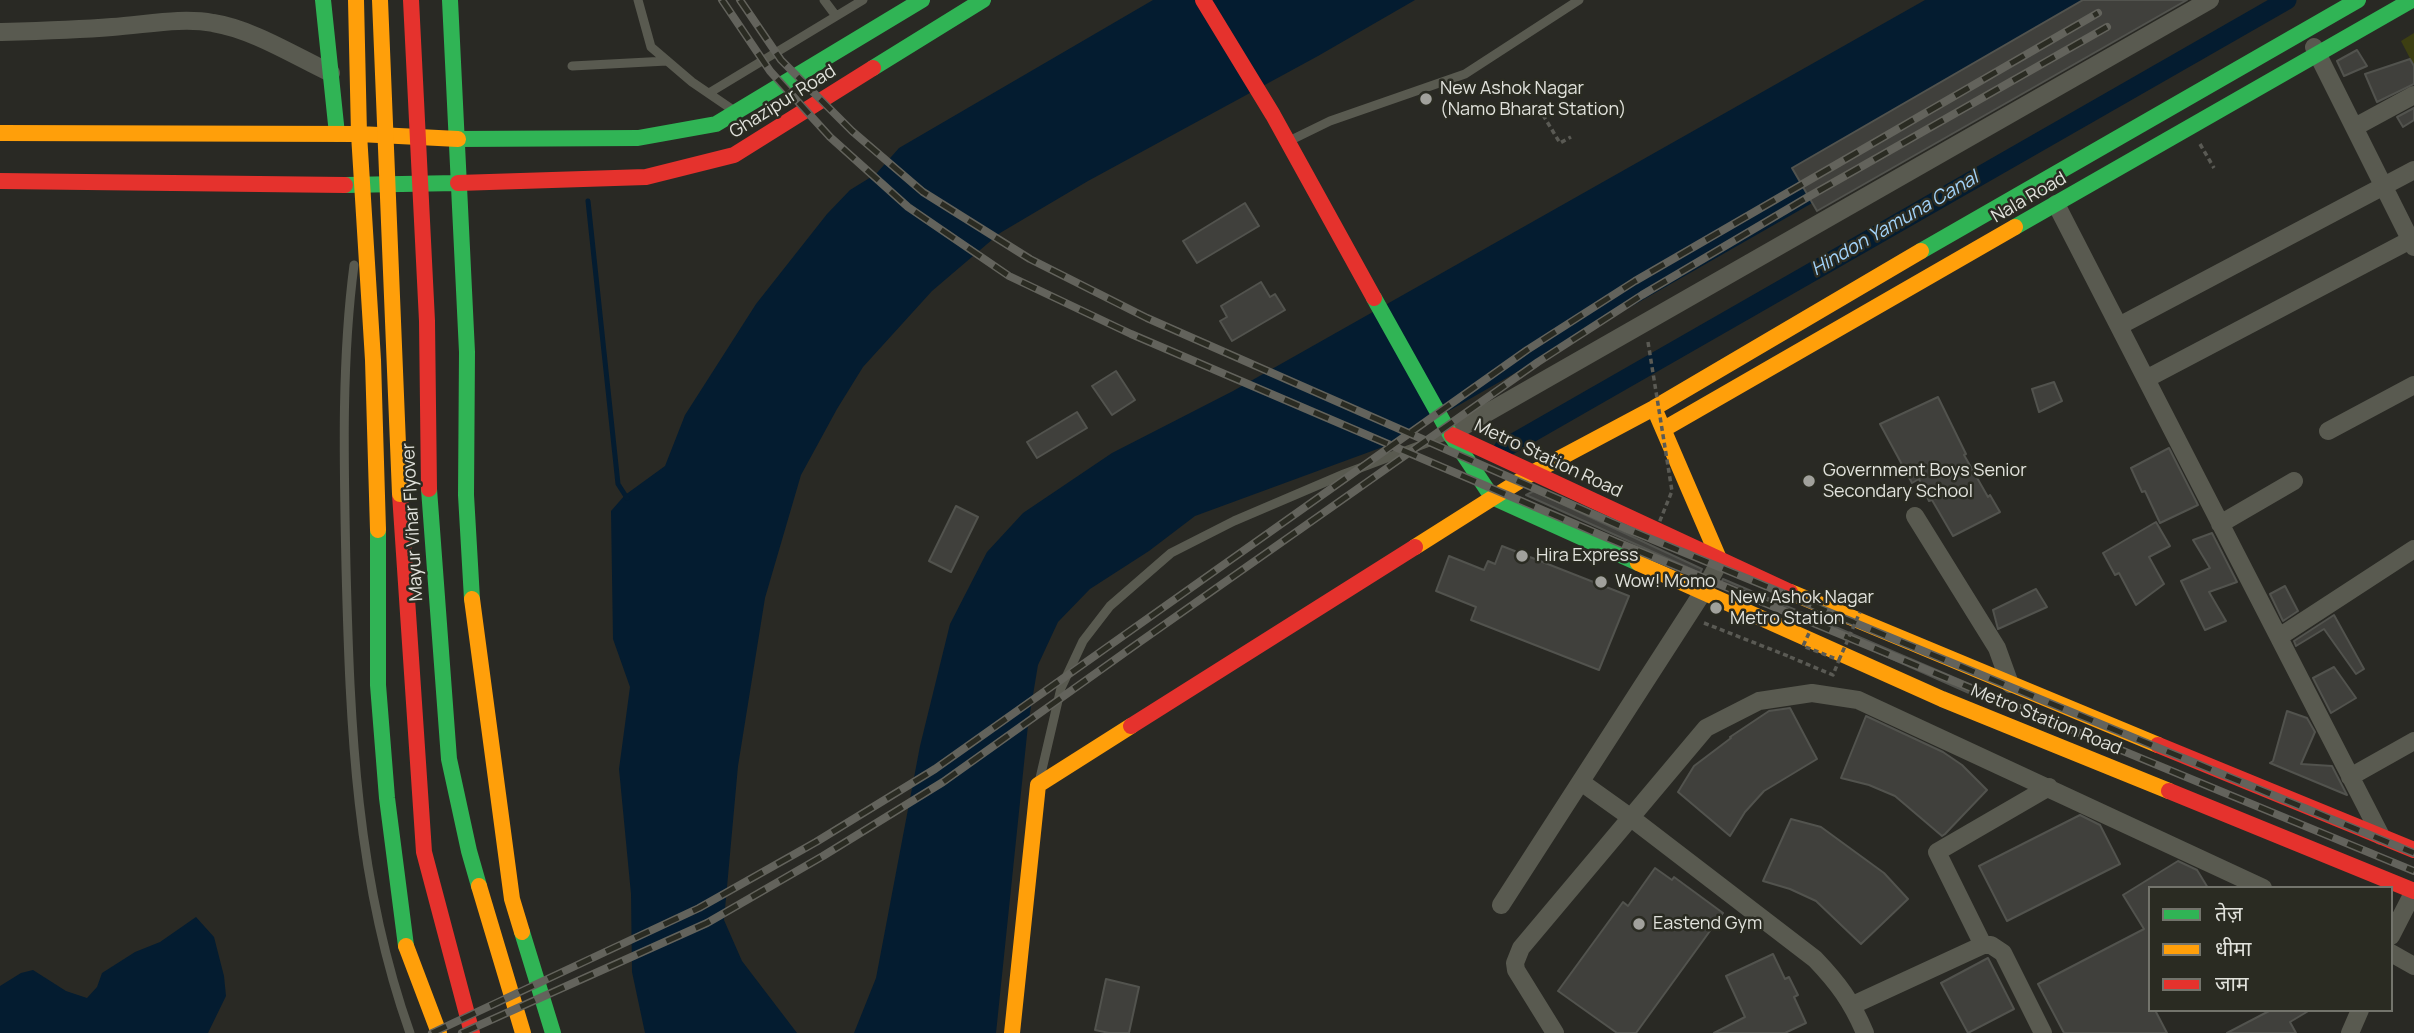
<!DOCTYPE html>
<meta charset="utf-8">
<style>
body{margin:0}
#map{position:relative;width:2414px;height:1033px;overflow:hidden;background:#292924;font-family:Manrope,"Noto Sans Devanagari",sans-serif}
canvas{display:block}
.legend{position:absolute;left:2148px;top:886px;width:245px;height:126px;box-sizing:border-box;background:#2a2b22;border:2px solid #73746c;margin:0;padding:9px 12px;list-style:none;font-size:21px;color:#e1e2dc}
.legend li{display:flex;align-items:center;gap:14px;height:35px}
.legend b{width:35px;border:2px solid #73746c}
</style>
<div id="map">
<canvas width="2414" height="1033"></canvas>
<ul class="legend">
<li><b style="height:9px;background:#30b455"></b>तेज़</li>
<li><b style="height:9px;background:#ff9f0a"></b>धीमा</li>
<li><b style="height:9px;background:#e5322d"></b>जाम</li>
</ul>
</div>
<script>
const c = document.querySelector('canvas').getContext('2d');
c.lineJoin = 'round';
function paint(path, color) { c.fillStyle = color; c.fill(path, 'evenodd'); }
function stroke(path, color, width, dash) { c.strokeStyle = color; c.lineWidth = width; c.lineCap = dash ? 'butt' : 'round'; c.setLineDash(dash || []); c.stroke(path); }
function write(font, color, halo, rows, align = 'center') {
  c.font = font + ' Manrope,sans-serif'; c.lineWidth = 5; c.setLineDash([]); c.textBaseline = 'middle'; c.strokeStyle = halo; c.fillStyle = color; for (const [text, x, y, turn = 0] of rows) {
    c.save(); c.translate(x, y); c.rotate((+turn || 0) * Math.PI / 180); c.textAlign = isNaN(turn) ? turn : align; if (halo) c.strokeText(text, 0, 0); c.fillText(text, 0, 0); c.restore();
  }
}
const green = new Path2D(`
 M2414 33V66L2401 41Z`);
const water = new Path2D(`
 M1153 0H1415L1318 56 1088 181 1000 233 932 291 863 367 837 409 801 475 765 598 738 766 724 920 742 961 797 1033H645L632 972 631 894 619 769 630 687 613 639 611 511 625 495 665 466 685 415 756 304 827 214 850 190 876 174 899 148Z
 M1925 0H2167L1391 444 1195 516 1149 551 1090 589 1058 622 1038 665 1028 725 996 1033H854L876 978 920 746 950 624 987 552 1023 513 1112 453 1233 391Z
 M196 917 214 937 224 976 226 996 208 1033H0V986L21 973 33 970 66 991 87 998 97 987 102 973 135 952 160 942Z`);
const stream = new Path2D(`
 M588 201 618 484 627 498`);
const canal = new Path2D(`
 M1503 449 2287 0`);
const building = new Path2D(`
 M2083 0H2187L1817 211 1792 168Z
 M2357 50 2367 66 2344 76 2337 61Z
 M2410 59 2414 66V84L2377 102 2365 74Z
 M2414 108V120L2403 127 2397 117Z
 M1245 203 1259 226 1197 263 1183 241Z
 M1261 282 1270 297 1275 294 1285 310 1232 341 1220 321 1227 317 1221 306Z
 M1116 371 1135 400 1112 415 1092 386Z
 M2054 382 2062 401 2039 412 2032 389Z
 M1938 397 1966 454 1964 455 1988 497 1990 495 2000 512 1953 536 1932 500 1929 501 1919 479 1912 483 1880 424Z
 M1077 412 1087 428 1037 458 1027 442Z
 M2169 448 2198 505 2160 523 2145 491 2142 492 2131 468Z
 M1534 491 1702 569 1700 573 1526 495Z
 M956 506 978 517 951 572 929 561Z
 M2156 522 2170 546 2149 557 2164 584 2136 605 2119 573 2115 575 2103 553Z
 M2212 533 2237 582 2209 592 2226 621 2205 630 2181 581 2210 568 2193 540Z
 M1502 546 1629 596 1599 670 1471 620 1476 607 1436 591 1449 556 1484 570 1488 561 1495 564Z
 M1723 579 1981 689 1978 697 1721 583Z
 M2285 586 2298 611 2283 621 2270 594Z
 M2036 589 2047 607 1998 629 1993 610Z
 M2334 615 2364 669 2356 674 2324 629 2296 646 2294 641Z
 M2334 667 2356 698 2331 713 2313 678Z
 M1790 708 1817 759 1764 791 1745 812 1730 836 1678 792 1694 766 1731 738 1730 737 1769 711Z
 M2287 711 2307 718 2315 732 2301 764 2332 766 2347 795 2270 763 2273 761Z
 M1866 716 1943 752 1962 765 1987 790 1945 834 1942 836 1895 796 1869 785 1841 778Z
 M2080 815 2100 825 2120 864 2007 921 1979 866Z
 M1791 819 1821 827 1884 873 1908 899 1861 944 1816 901 1790 889 1763 881Z
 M2178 861 2197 870 2208 888H2150V1010H2155L2167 1033H2064L2038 984 2144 929 2123 895Z
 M1655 868 1672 880 1674 877 1723 913 1636 1033H1617L1558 991 1623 902 1628 906Z
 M1773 954 1785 979 1789 977 1798 995 1794 997 1806 1023 1785 1033H1714L1745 1017 1726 976Z
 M1988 958 2014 1009 1968 1033 1941 983Z
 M1106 979 1139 987 1129 1033H1109L1095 1030Z
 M2271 1010H2310L2290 1022 2296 1033H2227Z`);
const path = new Path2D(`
 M1543 115 1560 143 1571 137
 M2200 144 2214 168
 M1704 623 1788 656`);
const lane = new Path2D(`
 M638 0 651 47 692 82 733 110
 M824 0 836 16
 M572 66 667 61
 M709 93 863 0
 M1289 141 1330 121 1465 74 1579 0
 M354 265C341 364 344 467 346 567 350 726 356 882 410 1033
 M1040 778 1061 688 1083 641 1110 606 1171 553 1234 521 1344 474 1448 435`);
const street = new Path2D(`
 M0 32C37 31 75 30 112 27 145 25 181 17 213 23 252 29 295 56 331 73
 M2314 47 2414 247
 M2355 127 2414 95
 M2056 204 2381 836
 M2119 326 2414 170
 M2146 379 2414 238
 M2328 431 2414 385
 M1450 434 2210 0
 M1915 516 1997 648 2010 684
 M2220 524 2294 481
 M2279 637 2414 549
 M2350 777 2414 741
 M1581 782 1630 817 1815 959C1838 983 1852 1002 1865 1033
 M1501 905 1703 592 1720 561
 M2391 936 2414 891
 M1983 945 1937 852 2049 787
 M2391 953 2414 966
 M1853 1005 1983 945H1991L2003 953 2043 1033
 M1555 1033 1516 970 1515 963 1521 948 1706 728 1759 701 1812 693 1858 700 2263 888
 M2350 1033 2360 1010`);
const fast = new Path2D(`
 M323 0 337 134
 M450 0 467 352 466 495 472 599
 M873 68 983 0
 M458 139 638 138 716 124 922 0
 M345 185 458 183
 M2015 227 2412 0
 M1921 251 2358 0
 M1374 298 1450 434 1492 497 1638 563
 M429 489 449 759 469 851 479 886
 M378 530V685L387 798 406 946
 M522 932 553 1033`);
const slow = new Path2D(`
 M356 0 359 134 373 360 378 530
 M0 133 359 134 458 139
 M1657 415 1720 561
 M1664 429 2015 227
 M1415 547 1532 473 1654 408 1921 251
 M1638 563 1942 699 2169 791
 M1790 592 2158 745
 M472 599 512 899 522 932
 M479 886 523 1033
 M406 946 439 1033
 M1012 1033 1038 785 1131 726`);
const jam = new Path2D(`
 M1203 0 1273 115 1374 298
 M0 181 345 185
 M458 183 646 177 734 155 873 68
 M1452 435 1790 592
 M400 494 424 852 472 1033
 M1131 726 1415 547
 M2158 745 2414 850
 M2169 791 2414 891`);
const rail = new Path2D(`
 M722 0 770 71 830 137 908 207 1009 276 1131 334 1617 542 2414 871
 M740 0 781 60 852 131 923 192 1030 259 1147 318 1627 529 2414 853
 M432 1033 699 908 816 842 935 769 1527 350 1635 281 2098 13
 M462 1033 707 923 823 856 943 782 1134 646 1538 362 1642 295 1808 197 2107 27`);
const pathBridge = new Path2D(`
 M1648 342 1672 491 1659 523
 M1790 657 1833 675 1839 660 1803 646 1809 633
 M1839 660 1860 612`);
const slowBridge = new Path2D(`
 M380 0 400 494`);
const jamBridge = new Path2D(`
 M411 0 427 321 429 489`);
const markers = [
 [1426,99,7,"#a1a19c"],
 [1809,481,7,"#a1a19c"],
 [1522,556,7,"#a1a19c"],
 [1601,582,7,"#a1a19c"],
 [1716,608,7,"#a1a19c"],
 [1639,924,7,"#a1a19c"]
];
const poiNames = [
 ["New Ashok Nagar",1440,89],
 ["(Namo Bharat Station)",1440,110],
 ["Government Boys Senior",1823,471],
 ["Secondary School",1823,492],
 ["Hira Express",1536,556],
 ["Wow! Momo",1615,582],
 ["New Ashok Nagar",1730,598],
 ["Metro Station",1730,619],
 ["Eastend Gym",1653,924]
];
const streetNames = [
 ["Ghazipur Road",783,102,-32],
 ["Nala Road",2029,198,-30],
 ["Metro Station Road",1548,459,25],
 ["Mayur Vihar Flyover",413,522,-93],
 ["Metro Station Road",2046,720,22]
];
const waterNames = [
 ["Hindon Yamuna Canal",1895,224,-30]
];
paint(green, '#3d3f12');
paint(water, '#041c30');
stroke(stream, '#041c30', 5);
stroke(canal, '#041c30', 19);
paint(building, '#40403c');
stroke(building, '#52534e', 2);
stroke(path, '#5a5a54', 3.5, [5, 3.5]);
stroke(lane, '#595a50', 9);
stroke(street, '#595a50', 18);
stroke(fast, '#30b455', 16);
stroke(slow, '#ff9f0a', 16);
stroke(jam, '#e5322d', 16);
stroke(rail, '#63635c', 8);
stroke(rail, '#2a2b22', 5, [16]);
stroke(pathBridge, '#5a5a54', 3.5, [5, 3.5]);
stroke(slowBridge, '#ff9f0a', 16);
stroke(jamBridge, '#e5322d', 16);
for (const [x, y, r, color] of markers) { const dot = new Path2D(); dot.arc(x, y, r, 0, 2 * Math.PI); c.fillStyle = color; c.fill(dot); stroke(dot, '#2a2b22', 2.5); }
write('18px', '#e1e2dc', '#2a2b22', poiNames, 'left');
write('18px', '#e1e2dc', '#2a2b22', streetNames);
write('italic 19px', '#a2d3fa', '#2a2b22', waterNames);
</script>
